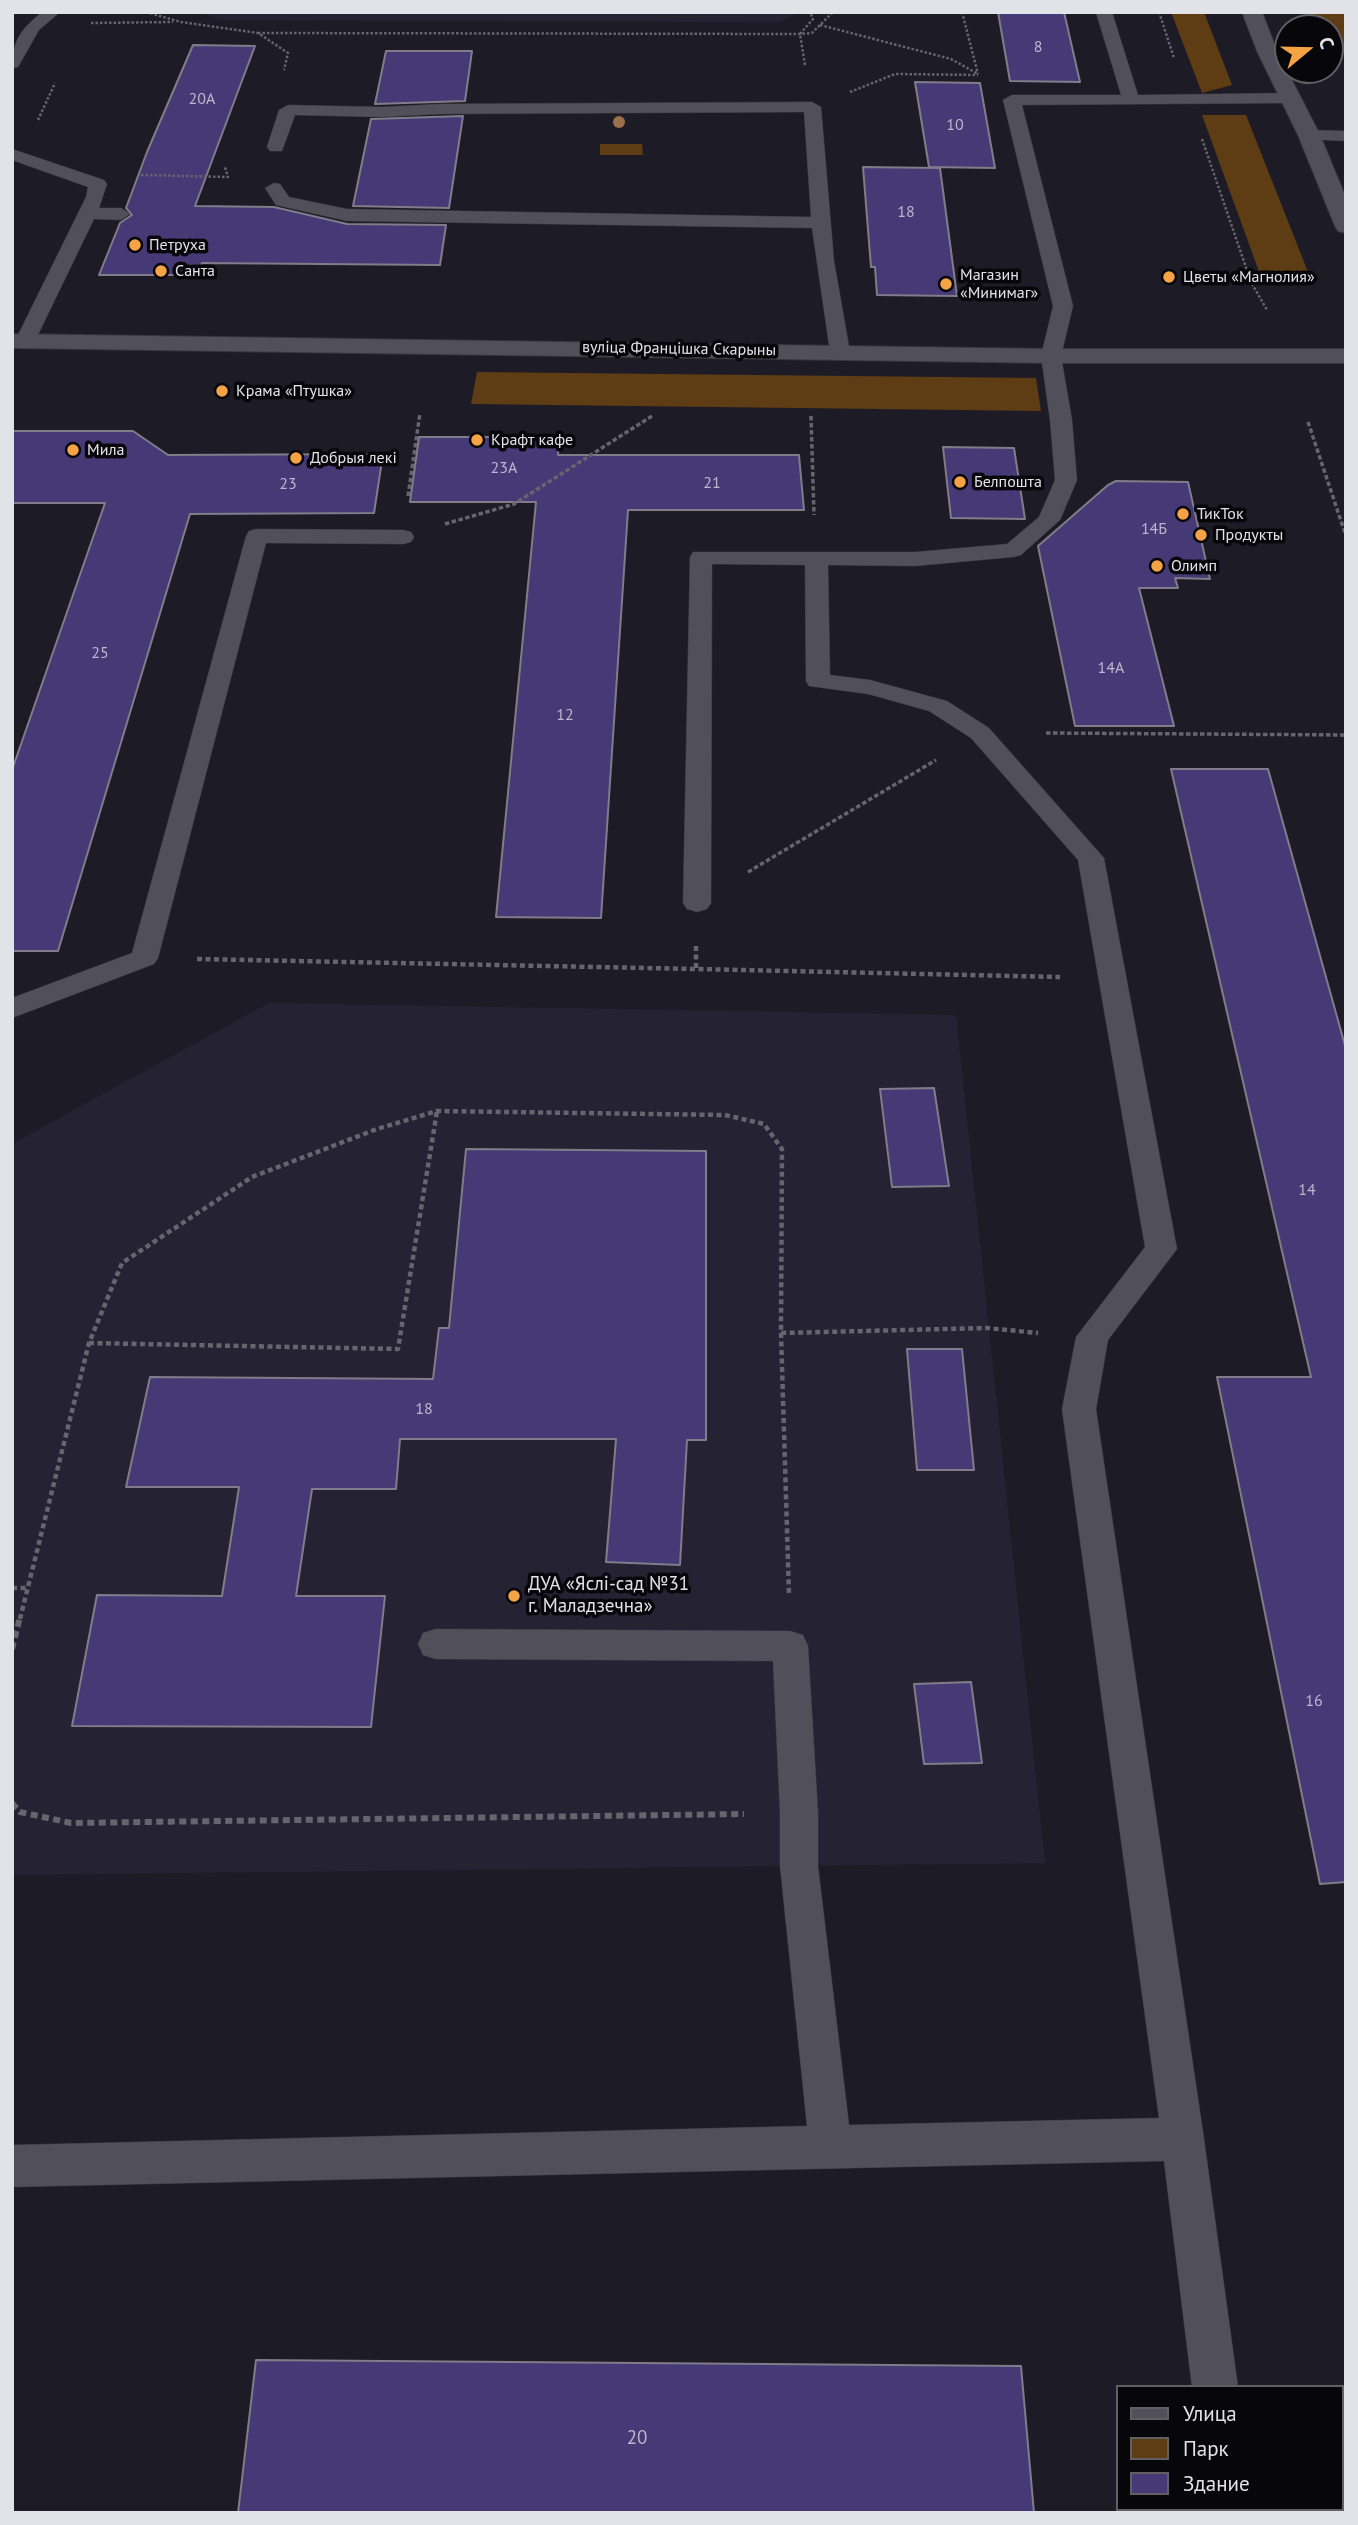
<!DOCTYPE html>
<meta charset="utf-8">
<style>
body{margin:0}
#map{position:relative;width:1358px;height:2525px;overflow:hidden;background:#1d1c26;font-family:"PT Sans",sans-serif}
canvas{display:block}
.frame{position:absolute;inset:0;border:14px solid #e2e2e9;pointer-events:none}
.legend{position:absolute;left:1116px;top:2385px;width:228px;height:126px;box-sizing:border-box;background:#07070b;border:2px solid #5f5f64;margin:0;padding:9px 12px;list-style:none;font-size:21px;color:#e2e2e9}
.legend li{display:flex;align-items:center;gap:14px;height:35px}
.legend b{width:35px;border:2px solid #5f5f64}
.north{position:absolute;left:1274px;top:14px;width:70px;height:70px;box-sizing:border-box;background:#07070b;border:2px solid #5f5f64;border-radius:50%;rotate:71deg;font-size:19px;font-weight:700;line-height:28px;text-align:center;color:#e2e2e9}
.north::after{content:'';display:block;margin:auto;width:24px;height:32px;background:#f5a345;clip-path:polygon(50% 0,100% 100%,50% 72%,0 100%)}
</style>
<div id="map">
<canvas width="1358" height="2525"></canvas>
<div class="frame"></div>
<ul class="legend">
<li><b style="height:9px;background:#504f5a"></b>Улица</li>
<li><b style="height:19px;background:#5e3c14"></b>Парк</li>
<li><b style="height:19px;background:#453a76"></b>Здание</li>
</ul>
<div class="north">С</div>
</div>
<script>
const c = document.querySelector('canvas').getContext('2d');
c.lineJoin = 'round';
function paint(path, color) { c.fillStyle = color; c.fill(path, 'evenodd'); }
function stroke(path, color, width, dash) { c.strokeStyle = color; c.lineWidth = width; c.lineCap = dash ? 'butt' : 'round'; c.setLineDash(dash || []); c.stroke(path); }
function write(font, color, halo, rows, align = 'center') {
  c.font = font + ' "PT Sans",sans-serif'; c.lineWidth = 7; c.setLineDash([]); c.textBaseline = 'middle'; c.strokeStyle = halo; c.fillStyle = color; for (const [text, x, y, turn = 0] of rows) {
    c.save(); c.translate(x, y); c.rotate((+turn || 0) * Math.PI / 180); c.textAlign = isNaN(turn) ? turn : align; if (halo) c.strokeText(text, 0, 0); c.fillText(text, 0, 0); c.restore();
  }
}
const built = new Path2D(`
 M197 12H800L779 22 222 20Z
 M269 1003 956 1015 1045 1863 12 1875V1144Z`);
const green = new Path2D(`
 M1171 12H1204L1232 85 1202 93Z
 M1307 12H1346V49L1330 39V28L1314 27Z
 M1202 115H1246L1310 277H1261Z
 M600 144H642L643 155H600Z
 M477 372 1036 378 1041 411 471 404Z`);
const building = new Path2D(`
 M998 12H1064L1080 82 1010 81Z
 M193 45 255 46 195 206 274 207 347 224 446 225 440 265 202 263 197 275H99L120 223 132 215 126 208 147 152Z
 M386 51H472L465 101 375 104Z
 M915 82 980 83 995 168 929 167Z
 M463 116 449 208 353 206 371 119Z
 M863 167 940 168 957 296 877 295 875 267H871Z
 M12 431H133L168 455 383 454 374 513 190 514 58 951H12V770L105 503H12Z
 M419 437H559L558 455H799L804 510H628L601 918 496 917 536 502H410Z
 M943 447 1014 448 1025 519 951 518Z
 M1116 481 1188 482 1210 579 1175 578 1178 588H1139L1174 726H1075L1038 546 1108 485Z
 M1171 769H1268L1346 1049V1882L1320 1884 1217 1377H1311Z
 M934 1088 949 1186 892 1187 880 1089Z
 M466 1149 706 1151V1440H687L680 1565 606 1562 616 1439H400L396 1489H312L296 1596H385L371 1727 72 1726 97 1595 222 1596 239 1487H126L150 1377 433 1379 439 1328H449Z
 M907 1349H962L974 1470H917Z
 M971 1682 982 1763 924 1764 914 1684Z
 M256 2360 1021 2366 1034 2513H238Z`);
const pathFar3 = new Path2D(`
 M146 12 181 22 258 33 288 53 284 70
 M962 12 978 74
 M1159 12 1174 58
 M91 23 173 22
 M820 25 951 59 978 74
 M258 33 800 34 812 33 833 12
 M805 65 800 34 813 19 810 12
 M850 92 895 74 978 75
 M38 120 55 83
 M1202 139 1251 282 1267 310
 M141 175 228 177 225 167`);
const pathFar2 = new Path2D(`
 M811 416 814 515
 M1308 422 1346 536
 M408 496 420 413
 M445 524 514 504 652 416
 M1046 733 1346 735
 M748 872 936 760`);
const pathFar1 = new Path2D(`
 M696 946V969L1060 977
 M197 959 696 969
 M781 1333 789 1595
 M89 1343 398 1349 437 1111
 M12 1588H26
 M20 1619 89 1343 122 1263 252 1177 377 1129 437 1111 725 1115 764 1124 782 1149 781 1333 987 1328 1038 1333`);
const path = new Path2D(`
 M12 1649 20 1617
 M12 1803 20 1812 71 1823 744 1814`);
const service = new Path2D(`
 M42 12H60L39 30 18 67 12 68C12 41 21 29 42 12Z
 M1096 12H1112L1138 95 1290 93 1299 98 1290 103 1022 105 1073 306 1061 356 1072 420 1077 480 1060 520 1021 555 1013 557 915 566 828 565 830 675 870 680 947 701 989 728 1104 858 1177 1249 1108 1340 1096 1409 1204 2139 1238 2387H1192L1164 2161 12 2187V2145L807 2126 780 1866V1813L773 1661 436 1659 423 1655 418 1644 423 1633 436 1629 790 1631 803 1635 808 1646 818 1813V1866L849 2125 1159 2118 1062 1409 1076 1337 1145 1247 1078 860 971 738 929 711 868 694 809 686 806 681 805 565 712 564 711 903 707 909 697 912 687 909 683 903 690 557 693 552H915L1007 544 1039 517 1055 480 1050 420 1041 356 1053 306 1003 100 1012 95H1121Z
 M812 102 821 107 834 261 850 352 847 356H833L830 352 812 228 347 221 276 205 265 188 274 183 280 184 289 197 347 209 811 217 804 112 441 114 381 117 295 115 282 151H270L267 147 279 110 288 105 381 107 441 104Z
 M1309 130 1346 131V141L1303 139 1300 135 1303 131Z
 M12 149 104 180 107 184 99 208H121L130 214 121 220 94 219 35 341 32 345H18L15 341 86 197 88 187 12 160Z
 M257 529 403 530 411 532 414 537 411 542 403 544 266 543 158 958 154 964 12 1018V998L132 953 246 536 249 531Z
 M1207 2509H1254V2513H1207Z`);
const secondary = new Path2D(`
 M1242 12H1262L1277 51 1320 135 1346 198V233L1338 231 1335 226 1298 135 1257 51Z
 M12 334 1051 349H1346V363H1051L12 348Z`);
const trees = [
 [619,122]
];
const markers = [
 [135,245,7,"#f5a345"],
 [161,271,7,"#f5a345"],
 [1169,277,7,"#f5a345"],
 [946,284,7,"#f5a345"],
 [222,391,7,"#f5a345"],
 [477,440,7,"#f5a345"],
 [73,450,7,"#f5a345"],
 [296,458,7,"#f5a345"],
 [960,482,7,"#f5a345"],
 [1183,514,7,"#f5a345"],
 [1201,535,7,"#f5a345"],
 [1157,566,7,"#f5a345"],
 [514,1596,7,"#f5a345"]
];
const numberNames = [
 ["8",1038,47],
 ["20А",202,99],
 ["10",955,125],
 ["18",906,212],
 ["23А",504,468],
 ["21",712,483],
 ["23",288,484],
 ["14Б",1154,529],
 ["25",100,653],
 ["14А",1111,668],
 ["12",565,715],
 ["14",1307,1190],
 ["18",424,1409],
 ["16",1314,1701]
];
const farPoinames = [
 ["Петруха",149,245],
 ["Санта",175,271],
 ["Магазин",960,275],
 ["«Минимаг»",960,293],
 ["Цветы «Магнолия»",1183,277],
 ["Крама «Птушка»",236,391],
 ["Крафт кафе",491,440],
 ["Мила",87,450],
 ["Добрыя лекі",310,458],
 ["Белпошта",974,482],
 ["ТикТок",1197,514],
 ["Продукты",1215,535],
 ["Олимп",1171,566]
];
const farStreetnames = [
 ["вуліца Францішка Скарыны",679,349,1]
];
const poiNames = [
 ["ДУА «Яслі-сад №31",528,1585],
 ["г. Маладзечна»",528,1607]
];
const nearNumbernames = [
 ["20",637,2439]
];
paint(built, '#252333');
paint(green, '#5e3c14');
paint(building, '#453a76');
stroke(building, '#7e7d89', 2);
stroke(service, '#37363e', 1);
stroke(secondary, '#37363e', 2);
stroke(pathFar3, '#66656e', 2.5, [2.5, 2]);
stroke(pathFar2, '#66656e', 3.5, [4.5, 2.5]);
stroke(pathFar1, '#66656e', 4.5, [5, 3.5]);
stroke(path, '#66656e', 6, [7, 4.5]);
paint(service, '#504f5a');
paint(secondary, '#504f5a');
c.fillStyle = '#997049';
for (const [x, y] of trees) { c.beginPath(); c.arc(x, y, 6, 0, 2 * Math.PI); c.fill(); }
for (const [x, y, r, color] of markers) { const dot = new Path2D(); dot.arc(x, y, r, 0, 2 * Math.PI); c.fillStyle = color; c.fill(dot); stroke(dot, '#07070b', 2.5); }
write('16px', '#bbb8cc', null, numberNames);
write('16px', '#e2e2e9', '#07070b', farPoinames, 'left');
write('16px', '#e2e2e9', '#07070b', farStreetnames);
write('19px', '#e2e2e9', '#07070b', poiNames, 'left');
write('19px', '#bbb8cc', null, nearNumbernames);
</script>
